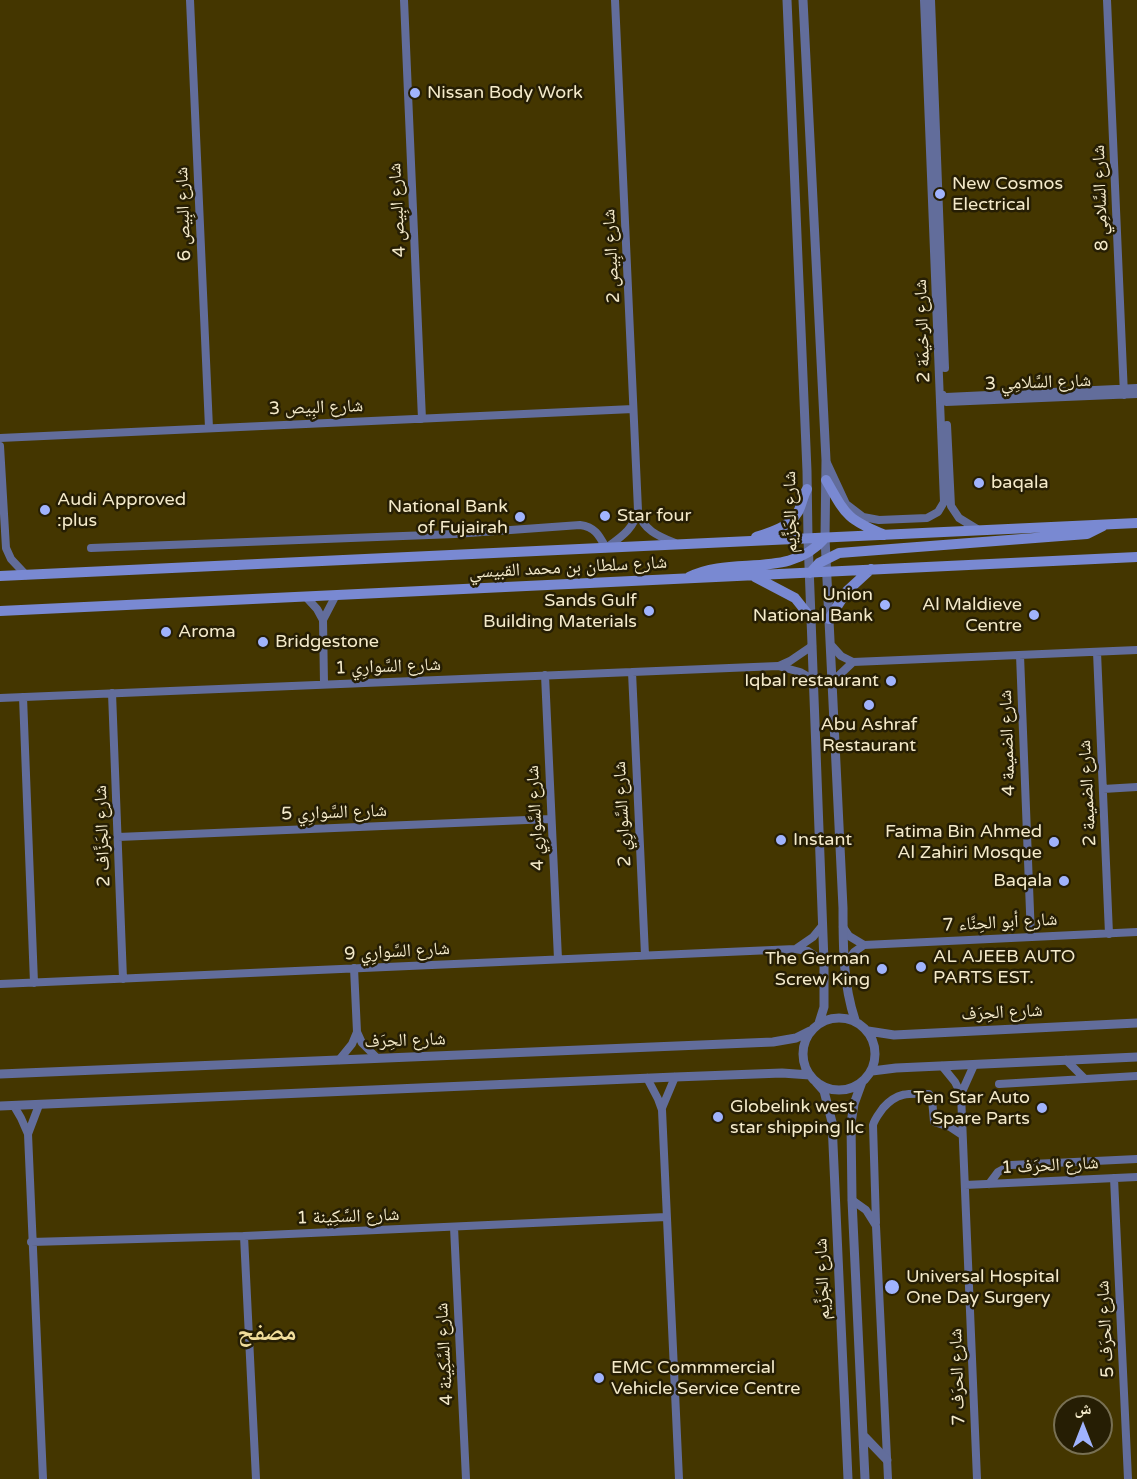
<!DOCTYPE html>
<meta charset="utf-8">
<style>
body{margin:0}
#map{position:relative;width:1137px;height:1479px;overflow:hidden;background:#443600;font-family:"Varela Round","Noto Naskh Arabic",sans-serif}
canvas{display:block}
.north{position:absolute;left:1053px;top:1395px;width:60px;height:60px;box-sizing:border-box;background:#261e04;border:2px solid #787053;border-radius:50%;rotate:0deg;font-size:16px;font-weight:700;line-height:24px;text-align:center;color:#f4eaca}
.north::after{content:'';display:block;margin:auto;width:21px;height:27px;background:#a0b3fd;clip-path:polygon(50% 0,100% 100%,50% 72%,0 100%)}
</style>
<div id="map">
<canvas width="1137" height="1479"></canvas>
<div class="north">ش</div>
</div>
<script>
const c = document.querySelector('canvas').getContext('2d');
c.lineJoin = 'round';
function stroke(path, color, width, dash) { c.strokeStyle = color; c.lineWidth = width; c.lineCap = dash ? 'butt' : 'round'; c.setLineDash(dash || []); c.stroke(path); }
function write(font, color, halo, rows, align = 'center') {
  c.font = font + ' "Varela Round","Noto Naskh Arabic",sans-serif'; c.lineWidth = 5; c.setLineDash([]); c.textBaseline = 'middle'; c.strokeStyle = halo; c.fillStyle = color; for (const [text, x, y, turn = 0] of rows) {
    c.save(); c.translate(x, y); c.rotate((+turn || 0) * Math.PI / 180); c.textAlign = isNaN(turn) ? turn : align; if (halo) c.strokeText(text, 0, 0); c.fillText(text, 0, 0); c.restore();
  }
}
const minor = new Path2D(`
 M190 0 209 428
 M404 0 422 419
 M931 0 945 368
 M1107 0 1124 395
 M943 395 946 402 1137 394
 M942 400 946 397 1137 388
 M947 425 951 506 959 518 977 529
 M0 438 633 409
 M0 446 6 548 11 559 26 575
 M827 463 846 504 863 517 879 520 927 518 938 512 944 502 924 0
 M638 511C643 530 658 536 675 543
 M91 548 455 534 580 525C595 527 599 535 606 548 621 537 634 529 638 510L615 0
 M306 597 317 609 323 620
 M832 646 841 656 853 662 1137 650
 M1097 652 1109 934
 M1020 655 1031 937
 M779 666 790 661 812 646
 M632 672 645 955
 M545 675 558 959
 M833 681 853 662
 M324 684 323 620 336 595
 M112 693 123 979
 M23 697 34 983
 M0 698 778 666 800 672 814 680
 M1103 789 1137 787
 M118 837 551 819
 M843 927 849 936 864 945 1137 932
 M797 948 813 937 822 926
 M845 965 854 952 864 945
 M354 968 357 1032 362 1043 377 1058
 M0 984 795 949 808 951 824 962
 M339 1060 352 1044 357 1032
 M1066 1060 1084 1078
 M974 1065 961 1094 977 1479
 M942 1066 955 1082 961 1094
 M647 1078 658 1099 662 1110 679 1479
 M999 1084 1137 1076
 M39 1105 28 1134 43 1479
 M14 1106 21 1118 28 1134
 M662 1108 675 1077
 M1114 1178 1128 1479
 M989 1184 998 1172 1011 1165 1137 1159
 M965 1185 1137 1177
 M852 1200 866 1210 876 1226 888 1479
 M876 1223 873 1125C875 1118 879 1114 883 1108 897 1092 909 1093 929 1094L932 1099 934 1122 950 1127 962 1135
 M454 1227 466 1479
 M244 1236 256 1479
 M31 1242 244 1236 666 1217`);
const tertiary = new Path2D(`
 M787 0 807 471 808 539 824 962V1007L819 1023
 M803 0 826 460 825 538 843 908C843 947 843 984 855 1020
 M803 1054a36 36 0 1 1 72 0a36 36 0 1 1-72 0Z
 M868 1031 894 1035 1137 1023
 M872 1071 896 1068 1137 1057
 M0 1074 773 1042 796 1038 810 1031
 M816 1082 824 1091 832 1122 848 1479
 M862 1082 854 1104 851 1123 852 1200 865 1479
 M0 1106 675 1077 782 1073 810 1075
 M863 1435 887 1460`);
const secondary = new Path2D(`
 M826 480C846 515 846 519 885 535
 M756 537C772 532 789 527 798 512 802 504 803 496 807 489
 M810 573 819 563 839 553 1087 534 1103 526
 M0 576 1137 523
 M689 577C733 555 789 580 825 538
 M755 577 795 598 811 618
 M0 611 1137 557
 M829 619 847 591 871 569`);
const markers = [
 [415,93,6,"#a0b3fd"],
 [940,194,6,"#a0b3fd"],
 [979,483,6,"#a0b3fd"],
 [45,510,6,"#a0b3fd"],
 [605,516,6,"#a0b3fd"],
 [520,517,6,"#a0b3fd"],
 [885,605,6,"#a0b3fd"],
 [649,611,6,"#a0b3fd"],
 [1034,615,6,"#a0b3fd"],
 [166,632,6,"#a0b3fd"],
 [263,642,6,"#a0b3fd"],
 [891,681,6,"#a0b3fd"],
 [869,705,6,"#a0b3fd"],
 [781,840,6,"#a0b3fd"],
 [1054,842,6,"#a0b3fd"],
 [1064,881,6,"#a0b3fd"],
 [921,967,6,"#a0b3fd"],
 [882,969,6,"#a0b3fd"],
 [1042,1108,6,"#a0b3fd"],
 [718,1117,6,"#a0b3fd"],
 [892,1287,8,"#a0b3fd"],
 [599,1378,6,"#a0b3fd"]
];
const poiNames = [
 ["Nissan Body Work",427,93],
 ["New Cosmos",952,184],
 ["Electrical",952,205],
 ["baqala",991,483],
 ["Audi Approved",57,500],
 [":plus",57,521],
 ["National Bank",508,507,"right"],
 ["of Fujairah",508,528,"right"],
 ["Star four",617,516],
 ["Union",873,595,"right"],
 ["National Bank",873,616,"right"],
 ["Sands Gulf",637,601,"right"],
 ["Building Materials",637,622,"right"],
 ["Al Maldieve",1022,605,"right"],
 ["Centre",1022,626,"right"],
 ["Aroma",178,632],
 ["Bridgestone",275,642],
 ["Iqbal restaurant",879,681,"right"],
 ["Abu Ashraf",869,725,"center"],
 ["Restaurant",869,746,"center"],
 ["Fatima Bin Ahmed",1042,832,"right"],
 ["Al Zahiri Mosque",1042,853,"right"],
 ["Instant",793,840],
 ["Baqala",1052,881,"right"],
 ["AL AJEEB AUTO",933,957],
 ["PARTS EST.",933,978],
 ["The German",870,959,"right"],
 ["Screw King",870,980,"right"],
 ["Ten Star Auto",1030,1098,"right"],
 ["Spare Parts",1030,1119,"right"],
 ["Globelink west",730,1107],
 ["star shipping llc",730,1128],
 ["Universal Hospital",906,1277],
 ["One Day Surgery",906,1298],
 ["EMC Commmercial",611,1368],
 ["Vehicle Service Centre",611,1389]
];
const streetNames = [
 ["شارع السَّلامِي 8",1101,198,-92],
 ["شارع البِيص 4",398,210,-93],
 ["شارع البِيص 6",184,214,-92],
 ["شارع البِيص 2",612,256,-93],
 ["شارع الرخيمَة 2",923,331,-92],
 ["شارع السَّلامِي 3",1038,383,-2],
 ["شارع البِيص 3",316,408,-2],
 ["شارع الجَزِّيم",791,512,-91],
 ["شارع سلطان بن محمد القبيسي",568,568,-3],
 ["شارع السَّوارِي 1",388,667,-2],
 ["شارع الضميمة 4",1008,743,-92],
 ["شارع الضميمة 2",1088,793,-93],
 ["شارع السَّوارِي 5",334,813,-2],
 ["شارع السَّوارِي 2",623,814,-93],
 ["شارع السَّوارِي 4",536,818,-93],
 ["شارع الجَزَّاف 2",103,836,-92],
 ["شارع أبو الحِنَّاء 7",1000,923,-3],
 ["شارع السَّوارِي 9",397,952,-3],
 ["شارع الحِرَف",1002,1013,-3],
 ["شارع الحِرَف",405,1041,-2],
 ["شارع الحرَف 1",1050,1166,-3],
 ["شارع السَّكِينة 1",348,1217,-2],
 ["شارع الجَزِّيم",823,1279,-92],
 ["شارع الحرَف 5",1106,1329,-93],
 ["شارع السَّكِينة 4",445,1354,-93],
 ["شارع الحرَف 7",958,1377,-92]
];
const districtNames = [
 ["مصفح",267,1334]
];
stroke(minor, '#626d9b', 8);
stroke(tertiary, '#626d9b', 9);
stroke(secondary, '#7989d2', 10);
for (const [x, y, r, color] of markers) { const dot = new Path2D(); dot.arc(x, y, r, 0, 2 * Math.PI); c.fillStyle = color; c.fill(dot); stroke(dot, '#261e04', 2); }
write('18px', '#f4eaca', '#261e04', poiNames, 'left');
write('18px', '#f4eaca', '#261e04', streetNames);
write('bold 24px', '#f1dd9b', '#261e04', districtNames);
</script>
